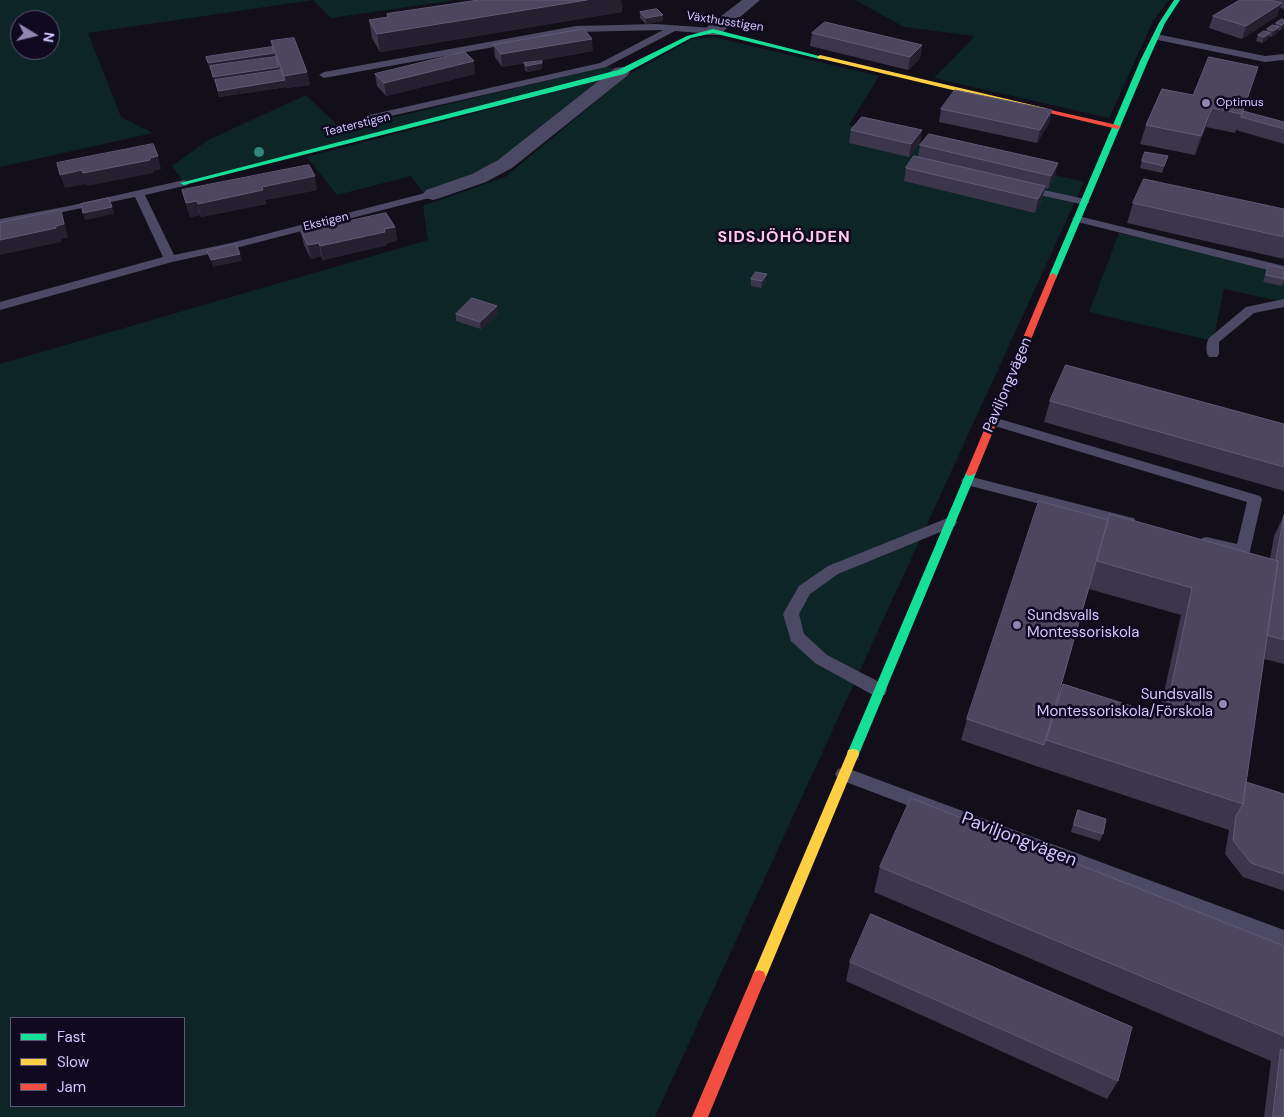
<!DOCTYPE html>
<meta charset="utf-8">
<style>
body{margin:0}
#map{position:relative;width:1284px;height:1117px;overflow:hidden;background:#120f1a;font-family:"DM Sans",sans-serif}
canvas{display:block}
.legend{position:absolute;left:10px;top:1017px;width:175px;height:90px;box-sizing:border-box;background:#0f0a1f;border:1px solid #5d5679;margin:0;padding:6px 9px;list-style:none;font-size:15px;color:#d2c8ff}
.legend li{display:flex;align-items:center;gap:10px;height:25px}
.legend b{width:25px;border:1px solid #5d5679}
.north{position:absolute;left:10px;top:10px;width:50px;height:50px;box-sizing:border-box;background:#0f0a1f;border:1px solid #5d5679;border-radius:50%;rotate:99deg;font-size:14px;font-weight:700;line-height:20px;text-align:center;color:#d2c8ff}
.north::after{content:'';display:block;margin:auto;width:18px;height:22px;background:#8f87af;clip-path:polygon(50% 0,100% 100%,50% 72%,0 100%)}
</style>
<div id="map">
<canvas width="1284" height="1117"></canvas>
<ul class="legend">
<li><b style="height:6px;background:#16e098"></b>Fast</li>
<li><b style="height:6px;background:#ffcf43"></b>Slow</li>
<li><b style="height:6px;background:#f24e42"></b>Jam</li>
</ul>
<div class="north">N</div>
</div>
<script>
const c = document.querySelector('canvas').getContext('2d');
c.lineJoin = 'round';
function paint(path, color) { c.fillStyle = color; c.fill(path, 'evenodd'); }
function stroke(path, color, width, dash) { c.strokeStyle = color; c.lineWidth = width; c.lineCap = dash ? 'butt' : 'round'; c.setLineDash(dash || []); c.stroke(path); }
function write(font, color, halo, rows, align = 'center') {
  c.font = font + ' "DM Sans",sans-serif'; c.lineWidth = 5; c.setLineDash([]); c.textBaseline = 'middle'; c.strokeStyle = halo; c.fillStyle = color; for (const [text, x, y, turn = 0] of rows) {
    c.save(); c.translate(x, y); c.rotate((+turn || 0) * Math.PI / 180); c.textAlign = isNaN(turn) ? turn : align; if (halo) c.strokeText(text, 0, 0); c.fillText(text, 0, 0); c.restore();
  }
}
const green = new Path2D(`
 M0 0H456L331 18 313 0 88 33 121 117 153 133 0 167ZM20 20H50V50H20Z
 M855 0H1169L1153 21 1109 118 934 78 975 36 904 27Z
 M713 37 879 76 849 125 1084 182 655 1117H0V364L428 240 423 206 505 177 628 75 692 39ZM11 1018H184V1106H11Z
 M607 66 621 72 184 183 172 166 208 140 306 95 342 130Z
 M601 80C563 110 526 144 484 168 465 179 443 185 423 192L411 176 337 195 307 157Z
 M1119 233 1284 270V302L1224 289 1213 341 1089 312Z`);
const lane = new Path2D(`
 M656 24 713 28 718 31 713 34 675 31 606 67 369 121 365 120V116L600 63 663 30 576 32 324 78 319 75 324 72 576 26Z
 M1156 34 1265 56 1284 54V60L1265 62 1153 39 1151 37Z
 M184 180 189 183 188 185 145 195 174 255 231 243 433 191 438 194 437 196 232 249 172 262 0 310V302L163 257 135 197 0 225V219L69 206Z
 M1025 186 1085 199 1090 202 1085 205 1021 191 1020 189Z
 M1078 216 1284 266V274L1074 221 1072 219 1074 217Z
 M1284 299V307L1254 313 1219 342V354L1217 357H1209C1205 352 1206 343 1209 338L1246 307Z
 M993 417 1260 496 1262 499 1250 551 1248 555 1243 556 1202 546 1200 542 1202 538 1207 537 1237 544 1247 502 988 424 986 421Z
 M968 476 1129 517 1134 518 1136 522 1134 526 1129 527 963 484 961 481 963 478Z
 M950 517 955 518 957 522 955 526 838 574 810 594 799 614 804 634 827 655 885 685 887 690 885 695 879 696 873 695 815 663 791 641 783 614 799 586 828 566Z
 M844 767 1284 930V948L838 779 835 774 838 769Z`);
const street = new Path2D(`
 M742 0H760L719 35H707L705 31 707 27Z
 M621 67 627 68 630 72 627 76 512 168 486 182 440 198 433 200 426 198 423 194 426 190 472 174 498 160 615 68Z`);
const fast = new Path2D(`
 M1174 0H1180L1165 23 1148 61 1057 276 1056 278H1050L1049 276 1140 61 1159 23Z
 M713 29 823 57 820 59 713 33 691 38 624 74 184 185 180 183 618 70 687 36Z
 M971 470 976 473 859 754 858 758 853 759 848 758 847 754 966 473Z`);
const slow = new Path2D(`
 M820 55 1045 108 1049 110 1045 112 818 58 817 57Z
 M853 749 858 750 859 754 766 977 764 982 759 984 754 982 752 977 847 754 848 750Z`);
const jam = new Path2D(`
 M1042 108 1117 125 1121 127 1117 129 1045 112 1041 110Z
 M1053 273 1057 276 976 473 971 476 967 475 966 473 1049 276Z
 M759 970 764 972 766 977 708 1117H692L754 972Z`);
const trees = [
 [259,152]
];
const wall = new Path2D(`
 M479 0H621L622 12 380 52 372 38 369 20 387 18V14Z
 M1240 0H1284V9L1280 8 1277 16 1242 39 1209 28 1213 16Z
 M640 12 663 21 646 24 640 18Z
 M1284 20V28L1280 31 1278 30 1277 33 1271 37 1269 36 1268 39 1262 43 1256 41 1258 35 1266 32 1267 29 1275 26 1276 23Z
 M812 33 922 45 920 58 908 70 810 46Z
 M271 41 307 72 310 85 286 88V87L219 97 216 83H215L211 69H210L206 57 272 47Z
 M494 45 593 51 502 67 495 57Z
 M524 63 542 69 527 72 525 70Z
 M375 74H475L386 96 377 86Z
 M1162 89 1284 122V144L1236 130 1237 128 1235 133 1206 127 1195 155 1140 144 1146 125Z
 M941 109 1052 110 1049 123 1037 143 939 122Z
 M851 130 920 143 909 157 849 143Z
 M920 145 1055 176 1048 189 1045 188 1042 200 1035 213 904 181 906 168 918 157Z
 M1168 156 1162 173 1140 168 1142 161Z
 M182 190H317L265 200 266 204 201 217 200 215 190 217Z
 M1133 203 1284 209V259L1127 223Z
 M395 227 397 241 387 243V245L323 260 321 256 311 259 304 245 301 232Z
 M1269 265 1284 269V282L1282 286 1263 282Z
 M751 279 766 281 761 288 751 286Z
 M456 314H498L481 329 456 321Z
 M1050 401 1284 424V491L1044 422Z
 M1284 515V664L1264 659 1246 782 1284 794V891L1243 877 1225 854 1229 830 1036 766 961 740 967 719 1108 520 1270 559 1274 536ZM1089 589 1181 615 1159 715 1063 684 1056 701Z
 M1078 810 1103 834 1100 841 1071 832 1075 817Z
 M880 867 1284 946V1117H1264L1271 1061 874 892Z
 M850 962 1118 1081 1107 1099 846 981Z`);
const shadedWall = new Path2D(`
 M587 0H621L622 12 380 52 377 34Z
 M1282 3 1277 16 1242 39 1246 26Z
 M663 15V21L646 24V18Z
 M1284 23V28L1280 31 1282 25Z
 M1279 27 1277 33 1271 37 1273 31Z
 M1270 33 1268 39 1262 43 1264 37Z
 M592 39 593 51 502 67 501 54Z
 M922 45 920 58 908 70 910 57Z
 M274 53 276 60 210 69 208 63Z
 M474 61 475 74 386 96 384 83Z
 M542 63V69L527 72 526 66Z
 M279 67 281 73 215 83 213 77Z
 M307 72 310 85 286 88 284 76Z
 M285 80 286 87 219 97 218 91Z
 M1212 108 1206 127 1195 155 1201 136Z
 M1052 110 1049 123 1037 143 1040 130Z
 M922 130 920 143 909 157 911 144Z
 M158 156 161 169 153 171 154 173 87 186 86 184 65 188 60 175Z
 M1058 163 1055 176 1048 189 1051 176Z
 M315 176 317 190 265 200 266 204 201 217 198 204 262 187Z
 M1045 186 1042 200 1035 213 1038 199Z
 M197 201 200 215 190 217 186 203Z
 M112 207 114 214 85 220 83 213Z
 M61 210 65 224 68 238 61 239V242L0 255V240Z
 M395 227 397 241 387 243V245L323 260 320 246Z
 M319 243 321 256 311 259 308 245Z
 M240 254 242 261 213 267 211 260Z
 M767 274 766 281 761 288 762 281Z
 M497 306 498 314 481 329 480 322Z`);
const building = new Path2D(`
 M479 0H587L377 34 369 20 388 17 387 14Z
 M1240 0H1270L1282 3 1246 26 1213 16Z
 M657 9 663 15 646 18 640 12Z
 M1282 19 1284 20V23L1282 25 1276 23Z
 M825 22 922 45 910 57 812 33Z
 M1273 25 1279 27 1273 31 1267 29Z
 M584 29 592 39 501 54 494 45Z
 M1264 31 1270 33 1264 37 1258 35Z
 M294 38 307 72 284 76 271 41Z
 M272 47 274 53 208 63 206 57Z
 M465 52 474 61 384 83 375 74Z
 M276 57 279 67 213 77 210 66Z
 M1209 57 1258 67 1242 114 1212 108 1201 136 1146 125 1162 89 1193 95Z
 M542 61V63L526 66 524 63Z
 M281 70 285 80 218 91 215 80Z
 M955 90 1052 110 1040 130 941 109Z
 M1243 111 1284 122V129L1241 117Z
 M862 117 922 130 911 144 851 130Z
 M929 134 1058 163 1051 176 920 145Z
 M153 144 158 156 150 158V160L83 173 82 170 60 175 57 163Z
 M1145 152 1168 156 1164 166 1142 161Z
 M914 156 1045 186 1038 199 906 168Z
 M309 165 315 176 262 187 263 190 198 204 197 201 186 203 182 190Z
 M1144 179 1284 209V237L1133 203Z
 M109 198 112 207 83 213 81 204Z
 M61 210 64 224 56 226V228L0 240V223Z
 M386 213 395 227 384 229 385 232 320 246 319 243 308 245 301 232Z
 M236 244 240 254 211 260 207 251Z
 M1269 265 1284 269V279L1266 275Z
 M756 272 767 274 762 281 751 279Z
 M472 298 497 306 480 322 456 314Z
 M1066 365 1284 424V467L1050 401Z
 M1039 501 1108 520 1044 745 967 719Z
 M1110 514 1278 561 1243 804 1046 740 1063 684 1165 717 1192 588 1097 561Z
 M1284 515V640L1267 635 1278 561H1276Z
 M1246 782 1284 794V874L1251 863 1233 840 1236 816 1243 804Z
 M911 798 1284 946V1036L880 867Z
 M1078 810 1106 819 1103 834 1074 825Z
 M871 914 1132 1027 1118 1081 850 962Z
 M1281 1049 1284 1050V1117H1273Z`);
const markers = [
 [1206,103,5,"#8f87af"],
 [1017,625,5,"#8f87af"],
 [1223,704,5,"#8f87af"]
];
const farStreetnames = [
 ["Växthusstigen",725,22,9],
 ["Teaterstigen",357,125,-14],
 ["Ekstigen",326,222,-14]
];
const farPoinames = [
 ["Optimus",1216,103]
];
const streetNames = [
 ["Paviljongvägen",1008,385,-67]
];
const poiNames = [
 ["Sundsvalls",1027,616],
 ["Montessoriskola",1027,633],
 ["Sundsvalls",1213,695,"right"],
 ["Montessoriskola/Förskola",1213,712,"right"]
];
const farDistrictnames = [
 ["SIDSJÖHÖJDEN",784,238]
];
const nearStreetnames = [
 ["Paviljongvägen",1019,840,21]
];
paint(green, '#0e2528');
paint(lane, '#4c4964');
paint(street, '#4c4964');
paint(fast, '#16e098');
paint(slow, '#ffcf43');
paint(jam, '#f24e42');
c.fillStyle = '#30877c';
for (const [x, y] of trees) { c.beginPath(); c.arc(x, y, 5, 0, 2 * Math.PI); c.fill(); }
paint(wall, '#3b364c');
paint(shadedWall, '#242030');
paint(building, '#4c465f');
stroke(building, '#615a78', 1);
for (const [x, y, r, color] of markers) { const dot = new Path2D(); dot.arc(x, y, r, 0, 2 * Math.PI); c.fillStyle = color; c.fill(dot); stroke(dot, '#0f0a1f', 2); }
write('12px', '#d2c8ff', '#0f0a1f', farStreetnames);
write('12px', '#d2c8ff', '#0f0a1f', farPoinames, 'left');
write('15px', '#d2c8ff', '#0f0a1f', streetNames);
write('15px', '#d2c8ff', '#0f0a1f', poiNames, 'left');
c.letterSpacing = '1px';
write('bold 16px', '#ffcae9', '#0f0a1f', farDistrictnames);
c.letterSpacing = '0px';
write('18px', '#d2c8ff', '#0f0a1f', nearStreetnames);
</script>
